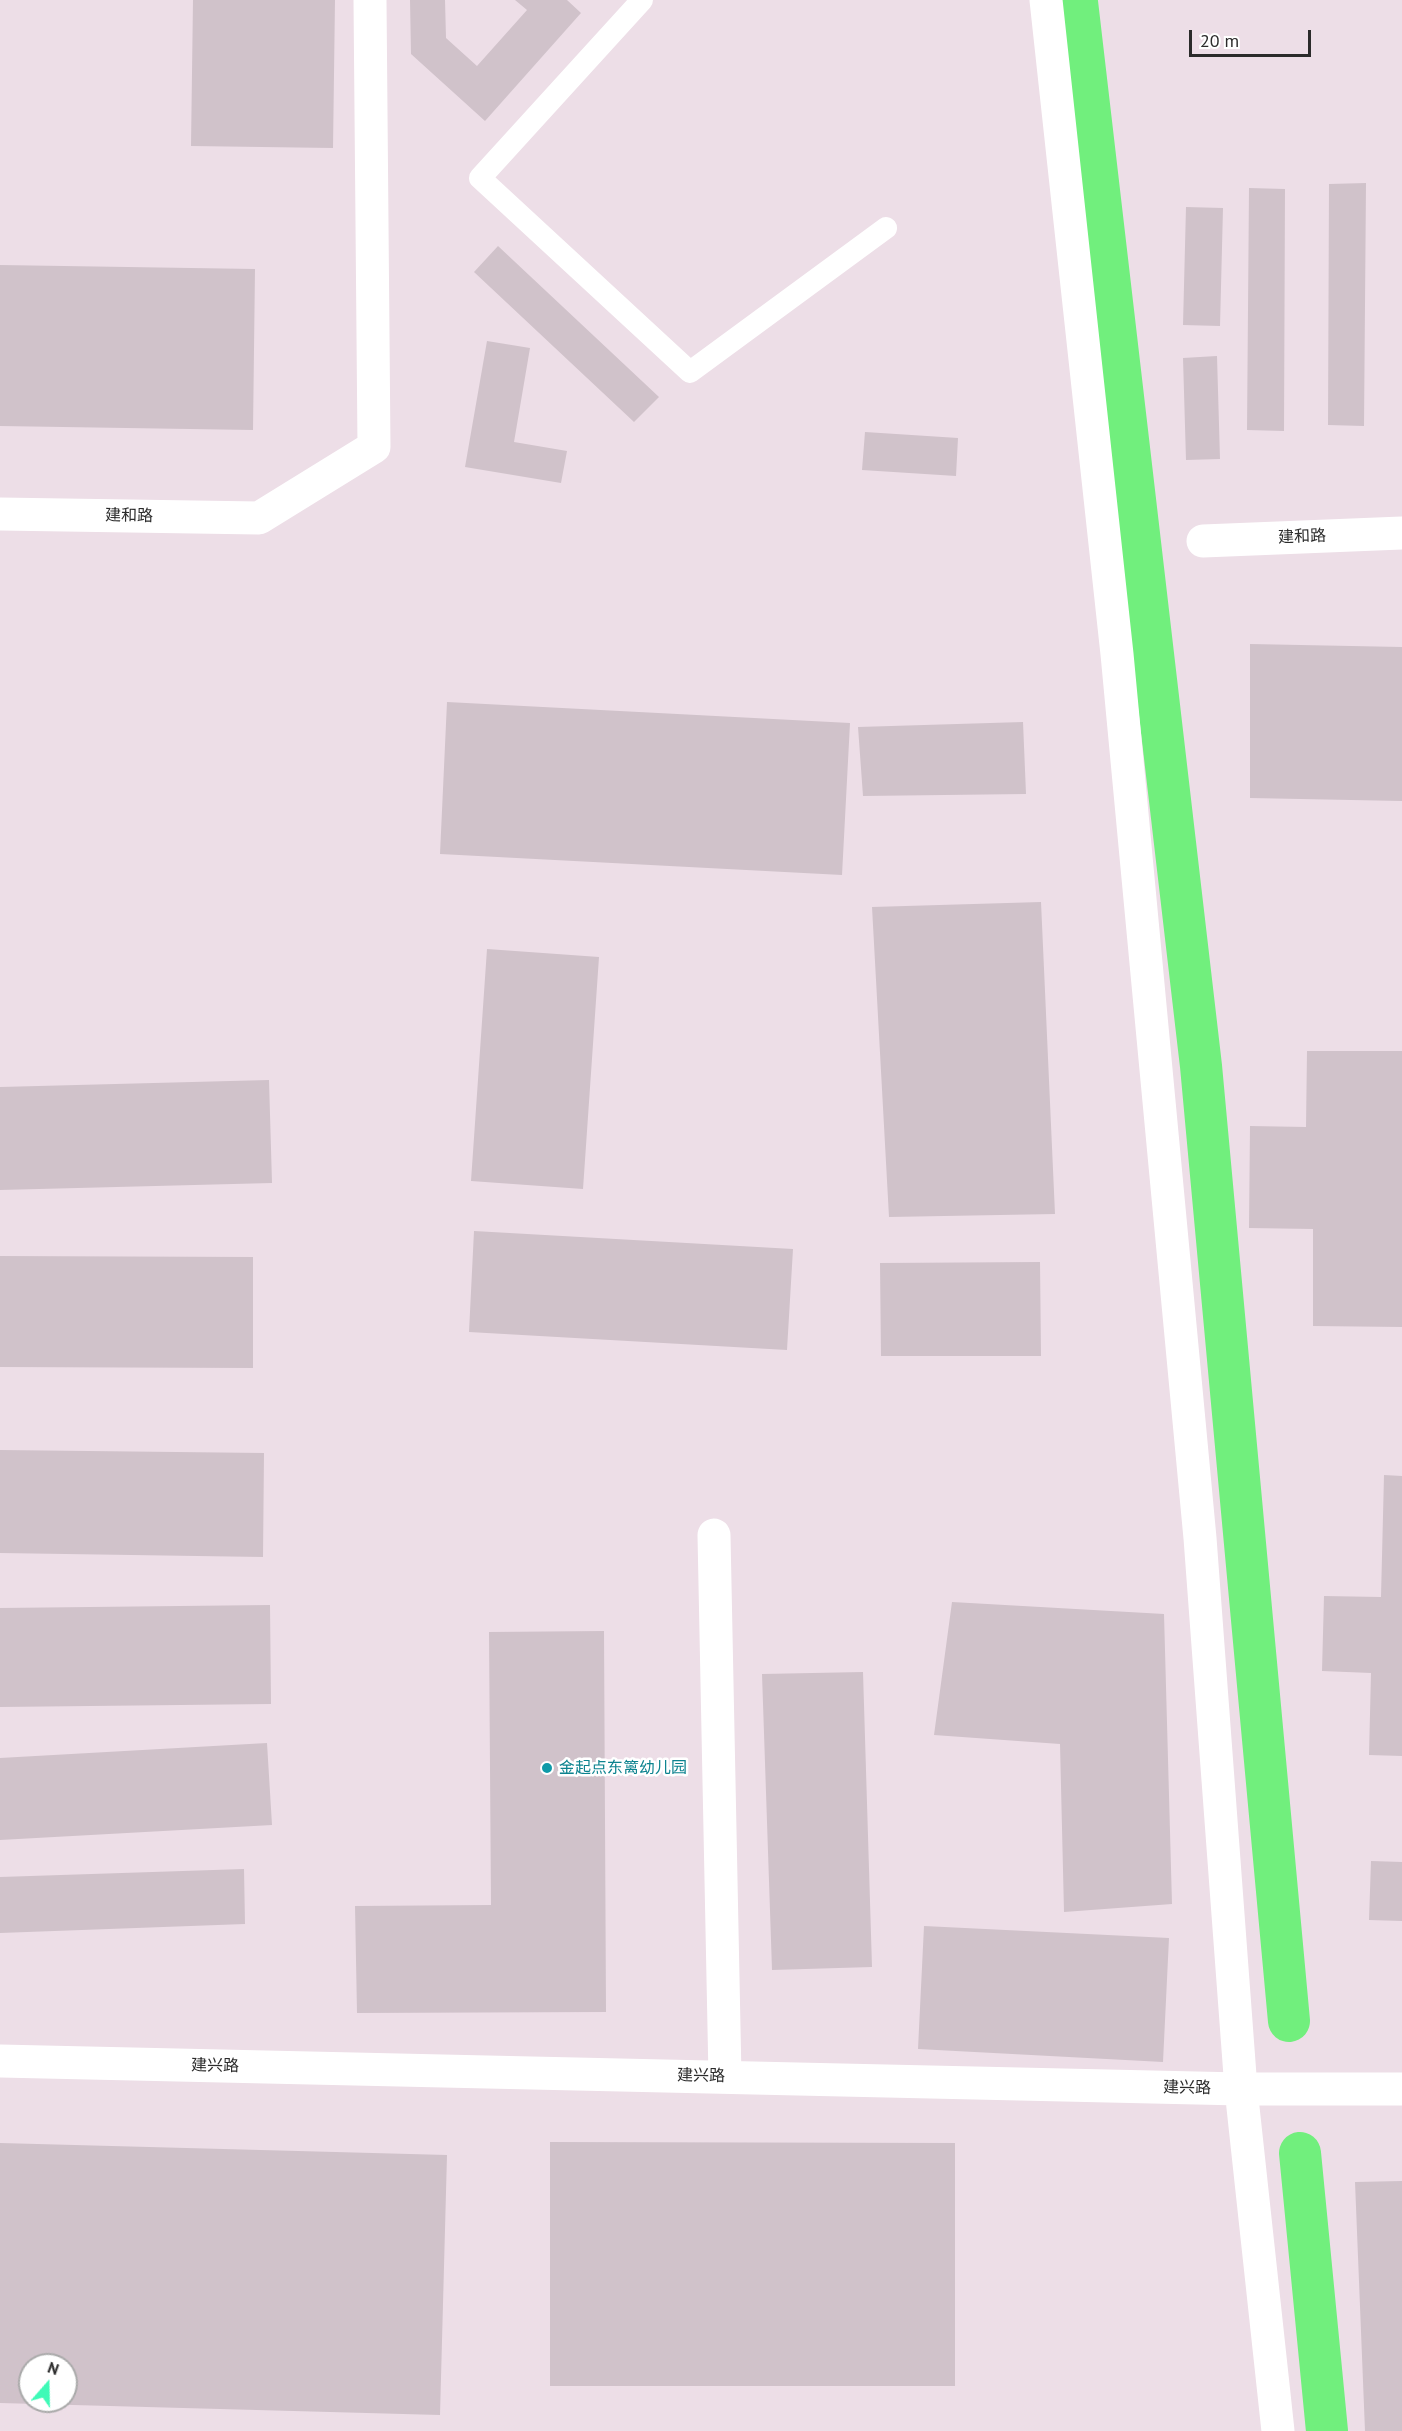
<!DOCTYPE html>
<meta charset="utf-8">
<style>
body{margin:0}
#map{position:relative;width:1402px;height:2431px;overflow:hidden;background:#eddee7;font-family:"PT Sans",sans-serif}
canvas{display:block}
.north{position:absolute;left:18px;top:2353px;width:60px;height:60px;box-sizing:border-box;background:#fff;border:2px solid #aaa;border-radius:50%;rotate:20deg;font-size:16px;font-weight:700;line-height:24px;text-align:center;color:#2b2b2b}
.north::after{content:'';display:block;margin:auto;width:21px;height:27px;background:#3efab7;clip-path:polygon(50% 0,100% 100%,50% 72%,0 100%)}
.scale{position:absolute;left:1189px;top:30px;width:122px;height:27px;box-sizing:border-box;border:3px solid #2b2b2b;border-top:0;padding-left:8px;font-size:18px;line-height:21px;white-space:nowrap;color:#2b2b2b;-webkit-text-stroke:4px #fff;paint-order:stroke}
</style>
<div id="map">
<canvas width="1402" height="2431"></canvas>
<div class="north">N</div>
<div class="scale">20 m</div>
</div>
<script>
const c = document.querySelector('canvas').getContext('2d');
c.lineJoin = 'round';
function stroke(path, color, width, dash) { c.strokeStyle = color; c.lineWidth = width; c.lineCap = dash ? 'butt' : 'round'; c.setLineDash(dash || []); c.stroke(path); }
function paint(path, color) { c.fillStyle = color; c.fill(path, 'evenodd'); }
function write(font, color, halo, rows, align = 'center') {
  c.font = font + ' "PT Sans","Noto Sans SC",sans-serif'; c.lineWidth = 5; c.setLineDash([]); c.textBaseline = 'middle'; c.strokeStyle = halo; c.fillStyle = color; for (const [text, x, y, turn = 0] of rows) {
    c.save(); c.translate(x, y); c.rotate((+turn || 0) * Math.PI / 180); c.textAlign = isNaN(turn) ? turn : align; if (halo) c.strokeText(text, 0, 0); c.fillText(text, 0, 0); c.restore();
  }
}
const canal = new Path2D(`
 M1077 2 1201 1066 1289 2021
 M1300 2153 1327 2431`);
const building = new Path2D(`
 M193 0H335L333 148 191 146Z
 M410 0H445L446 38 477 66 527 10 515 0H567L581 13 485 121 411 54Z
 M1366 183 1364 426 1328 425 1329 184Z
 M1249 188 1285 189 1284 431 1247 430Z
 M1186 207 1223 208 1220 326 1183 325Z
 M498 246 659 397 634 422 474 272Z
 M0 265 255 269 253 430 0 426Z
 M487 341 530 348 514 442 567 451 561 483 465 467Z
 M1217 356 1220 459 1186 460 1183 358Z
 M865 432 958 438 956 476 862 470Z
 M1250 644 1402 647V801L1250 798Z
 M447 702 850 723 842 875 440 854Z
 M1023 722 1026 794 863 796 858 727Z
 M1041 902 1055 1214 889 1217 872 907Z
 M487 949 599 957 583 1189 471 1181Z
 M1307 1051H1402V1327L1313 1326V1229L1249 1228 1250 1126 1306 1127Z
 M269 1080 272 1183 0 1190V1087Z
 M474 1231 793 1249 787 1350 469 1332Z
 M0 1256 253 1257V1368L0 1367Z
 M1040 1262 1041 1356H881L880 1263Z
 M0 1450 264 1453 263 1557 0 1553Z
 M1384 1475 1402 1476V1756L1369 1755 1371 1673 1322 1671 1324 1596 1381 1597Z
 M952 1602 1164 1614 1172 1904 1064 1912 1060 1744 934 1735Z
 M270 1605 271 1704 0 1707V1608Z
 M604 1631 606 2012 357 2013 355 1906 491 1905 489 1632Z
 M863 1672 872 1967 772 1970 762 1674Z
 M267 1743 272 1825 0 1840V1758Z
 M1371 1861 1402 1862V1921L1369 1920Z
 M244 1869 245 1924 0 1933V1877Z
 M924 1926 1169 1938 1163 2062 918 2049Z
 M550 2142 955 2143V2386H550Z
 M0 2143 447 2155 440 2415 0 2403ZM30 2365H66V2401H30Z
 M1402 2181V2431H1365L1355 2182Z`);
const service = new Path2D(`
 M642 0 480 178 690 372 886 228`);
const minor = new Path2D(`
 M1046 0 1117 654 1200 1538 1241 2089 1278 2431
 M0 514 259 518 374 447 370 0
 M1203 541 1402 533
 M714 1535 725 2077
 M0 2061 1241 2089H1402`);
const markers = [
 [547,1768,6,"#0f9aa8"]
];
const streetNames = [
 ["建和路",129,516,1],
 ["建和路",1302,537,-2],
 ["建兴路",215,2066,1],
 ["建兴路",701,2076,1],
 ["建兴路",1187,2088,1]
];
const cultureNames = [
 ["金起点东篱幼儿园",559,1768]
];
stroke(canal, '#71ef7d', 42);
paint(building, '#d0c2ca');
stroke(service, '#fff', 22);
stroke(minor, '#fff', 33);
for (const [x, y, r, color] of markers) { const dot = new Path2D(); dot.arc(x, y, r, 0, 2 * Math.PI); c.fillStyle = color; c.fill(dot); stroke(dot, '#fff', 2); }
write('16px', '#2b2b2b', '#fff', streetNames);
write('16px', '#0d838f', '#fff', cultureNames, 'left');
</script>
